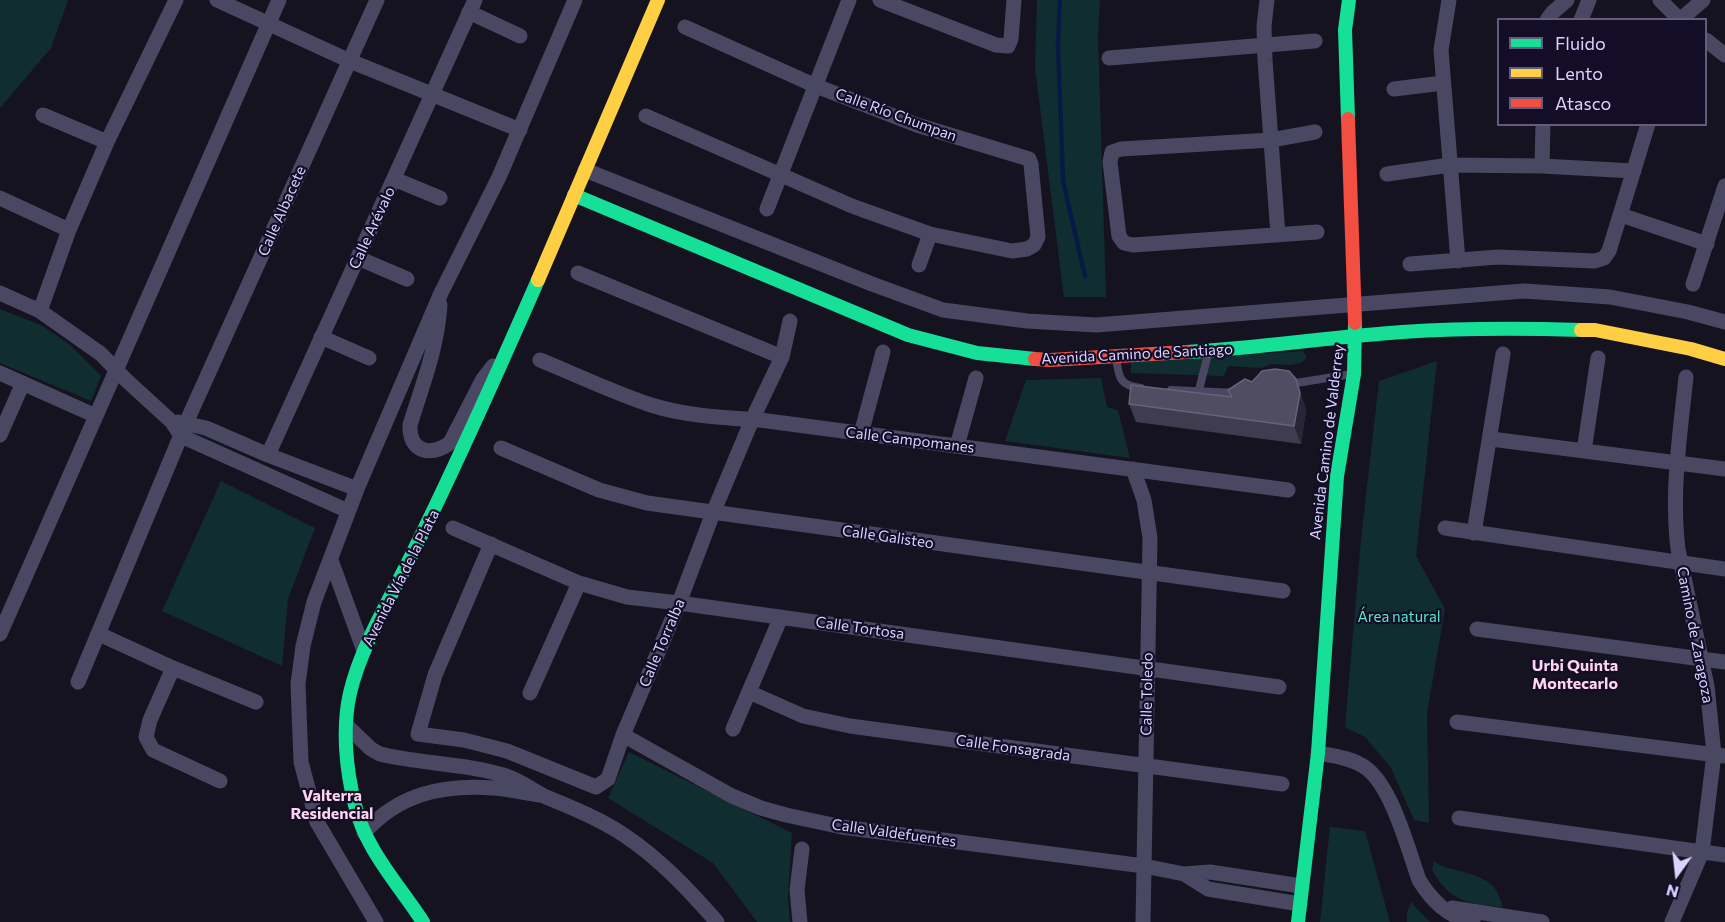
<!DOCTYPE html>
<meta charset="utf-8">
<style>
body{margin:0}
#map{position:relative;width:1725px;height:922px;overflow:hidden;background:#161321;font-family:Commissioner,sans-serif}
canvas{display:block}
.legend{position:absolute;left:1497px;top:18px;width:210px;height:108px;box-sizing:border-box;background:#130d27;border:2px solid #635c7d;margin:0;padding:8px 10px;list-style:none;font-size:18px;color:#dbd3ff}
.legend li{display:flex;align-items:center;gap:12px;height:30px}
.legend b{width:30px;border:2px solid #635c7d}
.north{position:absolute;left:1647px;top:844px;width:60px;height:60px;-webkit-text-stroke:4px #130d27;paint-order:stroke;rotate:195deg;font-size:16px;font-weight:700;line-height:24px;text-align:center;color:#dbd3ff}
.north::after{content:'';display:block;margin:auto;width:21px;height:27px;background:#dbd3ff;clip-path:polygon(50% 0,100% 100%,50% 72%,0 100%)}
</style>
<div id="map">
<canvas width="1725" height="922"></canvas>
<ul class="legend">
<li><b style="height:8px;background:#16e098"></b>Fluido</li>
<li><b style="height:8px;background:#ffcf43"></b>Lento</li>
<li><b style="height:8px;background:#f24e42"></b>Atasco</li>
</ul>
<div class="north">N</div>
</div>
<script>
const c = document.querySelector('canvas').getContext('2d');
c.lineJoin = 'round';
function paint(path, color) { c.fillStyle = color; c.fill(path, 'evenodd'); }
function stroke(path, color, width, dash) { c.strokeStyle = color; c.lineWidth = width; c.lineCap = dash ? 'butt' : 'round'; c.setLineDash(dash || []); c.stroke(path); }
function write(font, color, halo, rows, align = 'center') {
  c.font = font + ' Commissioner,sans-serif'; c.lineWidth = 4.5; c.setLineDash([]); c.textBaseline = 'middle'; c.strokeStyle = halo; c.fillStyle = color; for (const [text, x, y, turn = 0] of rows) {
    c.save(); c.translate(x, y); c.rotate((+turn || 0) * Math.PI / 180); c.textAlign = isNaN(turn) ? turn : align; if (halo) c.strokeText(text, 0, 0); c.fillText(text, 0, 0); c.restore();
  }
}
const green = new Path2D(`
 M0 0H68L51 48 0 108Z
 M1037 0H1100L1098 36 1106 297H1064L1035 68Z
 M0 309 41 325 69 344 101 376 91 401 0 363Z
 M1303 351 1307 358 1301 363 1289 365 1271 364 1261 368 1228 366 1224 376 1131 373V362Z
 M1437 361 1416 556 1445 609 1427 713 1429 823 1414 820 1391 768 1365 737 1345 727 1361 540 1379 381Z
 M1101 378 1107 407 1118 410 1130 458 1005 441 1026 380Z
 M221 481 315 528 288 599 282 666 162 611Z
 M629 752 792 833 788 898 790 922H757L713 863 608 798Z
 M1330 827 1365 831 1390 922H1320Z
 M1434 861C1441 867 1447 867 1456 870 1481 877 1496 880 1503 907 1468 904 1450 902 1432 870Z
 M1411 902 1430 922H1407V912Z`);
const stream = new Path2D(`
 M1060 0 1058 45 1063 181 1085 276`);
const lane = new Path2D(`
 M1116 358C1119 377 1119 386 1141 388
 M1290 384 1352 374
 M1171 390 1237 393
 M1199 390 1208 354`);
const street = new Path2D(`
 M217 0 350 61 520 130
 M880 0 996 45 1008 46 1011 39 1014 0
 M1267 0 1264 26 1265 60 1278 235
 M1449 0 1441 50 1458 261
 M1660 0 1680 20 1703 0
 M469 12 520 36
 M1547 20 1552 13 1567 0
 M1581 20 1589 0
 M1706 40 1725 55
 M1109 58 1315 41
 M1394 89 1443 83
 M43 115 107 142
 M646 116 852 206 930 234 1012 251 1027 249 1034 245 1038 237 1031 164 1029 159 917 125 816 86 685 27
 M1315 132 1271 140 1121 149 1112 152 1110 162 1119 236 1124 243 1133 245 1317 232
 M1542 166 1543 124
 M585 170 872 284 943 310 1027 321 1096 325 1524 291 1610 297 1688 312 1725 322
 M1387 174 1450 165 1542 166 1634 171
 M394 179 440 198
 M0 198 69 230
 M767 209 849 0
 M1621 215 1707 244
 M358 258 407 279
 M1410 264 1498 257 1595 261 1604 258 1609 251 1648 124
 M919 265 930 234
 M578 273 782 357
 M1693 284 1725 186
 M0 293 40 311 101 354 125 379 172 422 181 436 348 511
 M440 305C437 349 423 383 410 425 409 452 430 457 450 443L483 379 493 366
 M40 311 69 230 107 142 176 0
 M321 337 369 358
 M540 360C577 375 614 393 651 405 686 416 724 418 760 420L1288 490
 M0 373 96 416
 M178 422 206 428 268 455 357 489
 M861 434 883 352
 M0 435 23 383
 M1491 439 1725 469
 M957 446 976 378
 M501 448 599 490 647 503 1283 591
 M1584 451 1598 358
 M268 455 475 0
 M1133 469 1144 500 1150 538 1143 922
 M453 528 579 583 627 597 679 603 1279 687
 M1445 528 1725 569
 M1474 533 1503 354
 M491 544 435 675 418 734 464 740 507 751 596 787 608 779 623 735 679 603 713 513 752 420 782 357 790 321
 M331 560 364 651
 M1477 629 1725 662
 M0 634 279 0
 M99 634 173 668 256 702
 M173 668 150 720 146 737 153 750 220 781
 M78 682 186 423 377 0
 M749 692 803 716 850 726 1282 784
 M530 693 579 583
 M1457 722 1725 756
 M347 726 371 749 380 754C421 764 465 763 506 776 521 781 532 790 546 797 573 808 600 819 624 835 660 859 689 890 717 922
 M733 729 781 617
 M623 735 732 796 761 808 786 815 842 827 1144 866 1184 874 1210 872 1301 886
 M1318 753C1334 756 1352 758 1366 768 1392 787 1408 849 1419 880 1432 901 1448 917 1473 922
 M1459 818 1725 855
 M364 833C398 794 443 784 494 788 509 789 525 793 540 795
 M1184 874 1208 889 1300 904
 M1452 908 1542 922
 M376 922 317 822 301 762 298 684 303 646 314 602 357 489 441 293 499 177 575 0
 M800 922 797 890 802 849
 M1672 922 1702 852 1714 754 1707 686 1678 549C1671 491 1680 435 1686 377`);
const fast = new Path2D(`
 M1348 119 1345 30 1349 0
 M574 195 908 335 977 353 1035 359
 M1187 352C1259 348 1330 337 1402 332 1462 328 1521 328 1581 330
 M423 922C399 885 365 849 355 805 346 770 342 728 350 693 362 642 395 591 417 544 460 457 499 369 538 280
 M1298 922 1318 753 1337 476 1354 374 1355 323`);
const slow = new Path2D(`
 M538 280 658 0
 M1581 330H1595L1691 349 1725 359`);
const jam = new Path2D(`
 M1348 119 1355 323
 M1035 359 1050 360 1187 352`);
const wall = new Path2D(`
 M1296 379 1306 410 1301 444 1136 422 1129 404 1231 396 1228 390 1252 382Z`);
const shadedWall = new Path2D(`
 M1296 379 1306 410 1301 444 1294 426Z`);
const building = new Path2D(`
 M1275 369 1289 371 1296 379 1300 393 1294 426 1129 404 1131 385 1232 397 1228 390 1245 379 1252 382 1262 371Z`);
const streetNames = [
 ["Calle Río Chumpan",896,115,20],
 ["Calle Albacete",282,211,-66],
 ["Calle Arévalo",372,228,-65],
 ["Avenida Camino de Santiago",1137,354,-3],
 ["Calle Campomanes",910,440,7],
 ["Avenida Camino de Valderrey",1327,442,-83],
 ["Calle Galisteo",888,537,8],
 ["Avenida Vía de la Plata",401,578,-63],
 ["Calle Tortosa",860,628,8],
 ["Camino de Zaragoza",1695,635,79],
 ["Calle Torralba",662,643,-67],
 ["Calle Toledo",1147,694,-89],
 ["Calle Fonsagrada",1013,748,8],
 ["Calle Valdefuentes",894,833,8]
];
const parkNames = [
 ["Área natural",1399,617]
];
const neighbourhoodNames = [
 ["Urbi Quinta",1575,666],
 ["Montecarlo",1575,684],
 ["Valterra",332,796],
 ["Residencial",332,814]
];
paint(green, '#102d30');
stroke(stream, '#071944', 4.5);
stroke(lane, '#4a4763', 8);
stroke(street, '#4a4763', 15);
stroke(fast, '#16e098', 14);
stroke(slow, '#ffcf43', 14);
stroke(jam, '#f24e42', 14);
paint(wall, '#403c50');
paint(shadedWall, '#282535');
paint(building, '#504d63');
stroke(building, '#66627b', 1.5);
write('15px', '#dbd3ff', '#130d27', streetNames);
write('15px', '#54ebcd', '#130d27', parkNames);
write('bold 16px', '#ffd5ee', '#130d27', neighbourhoodNames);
</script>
